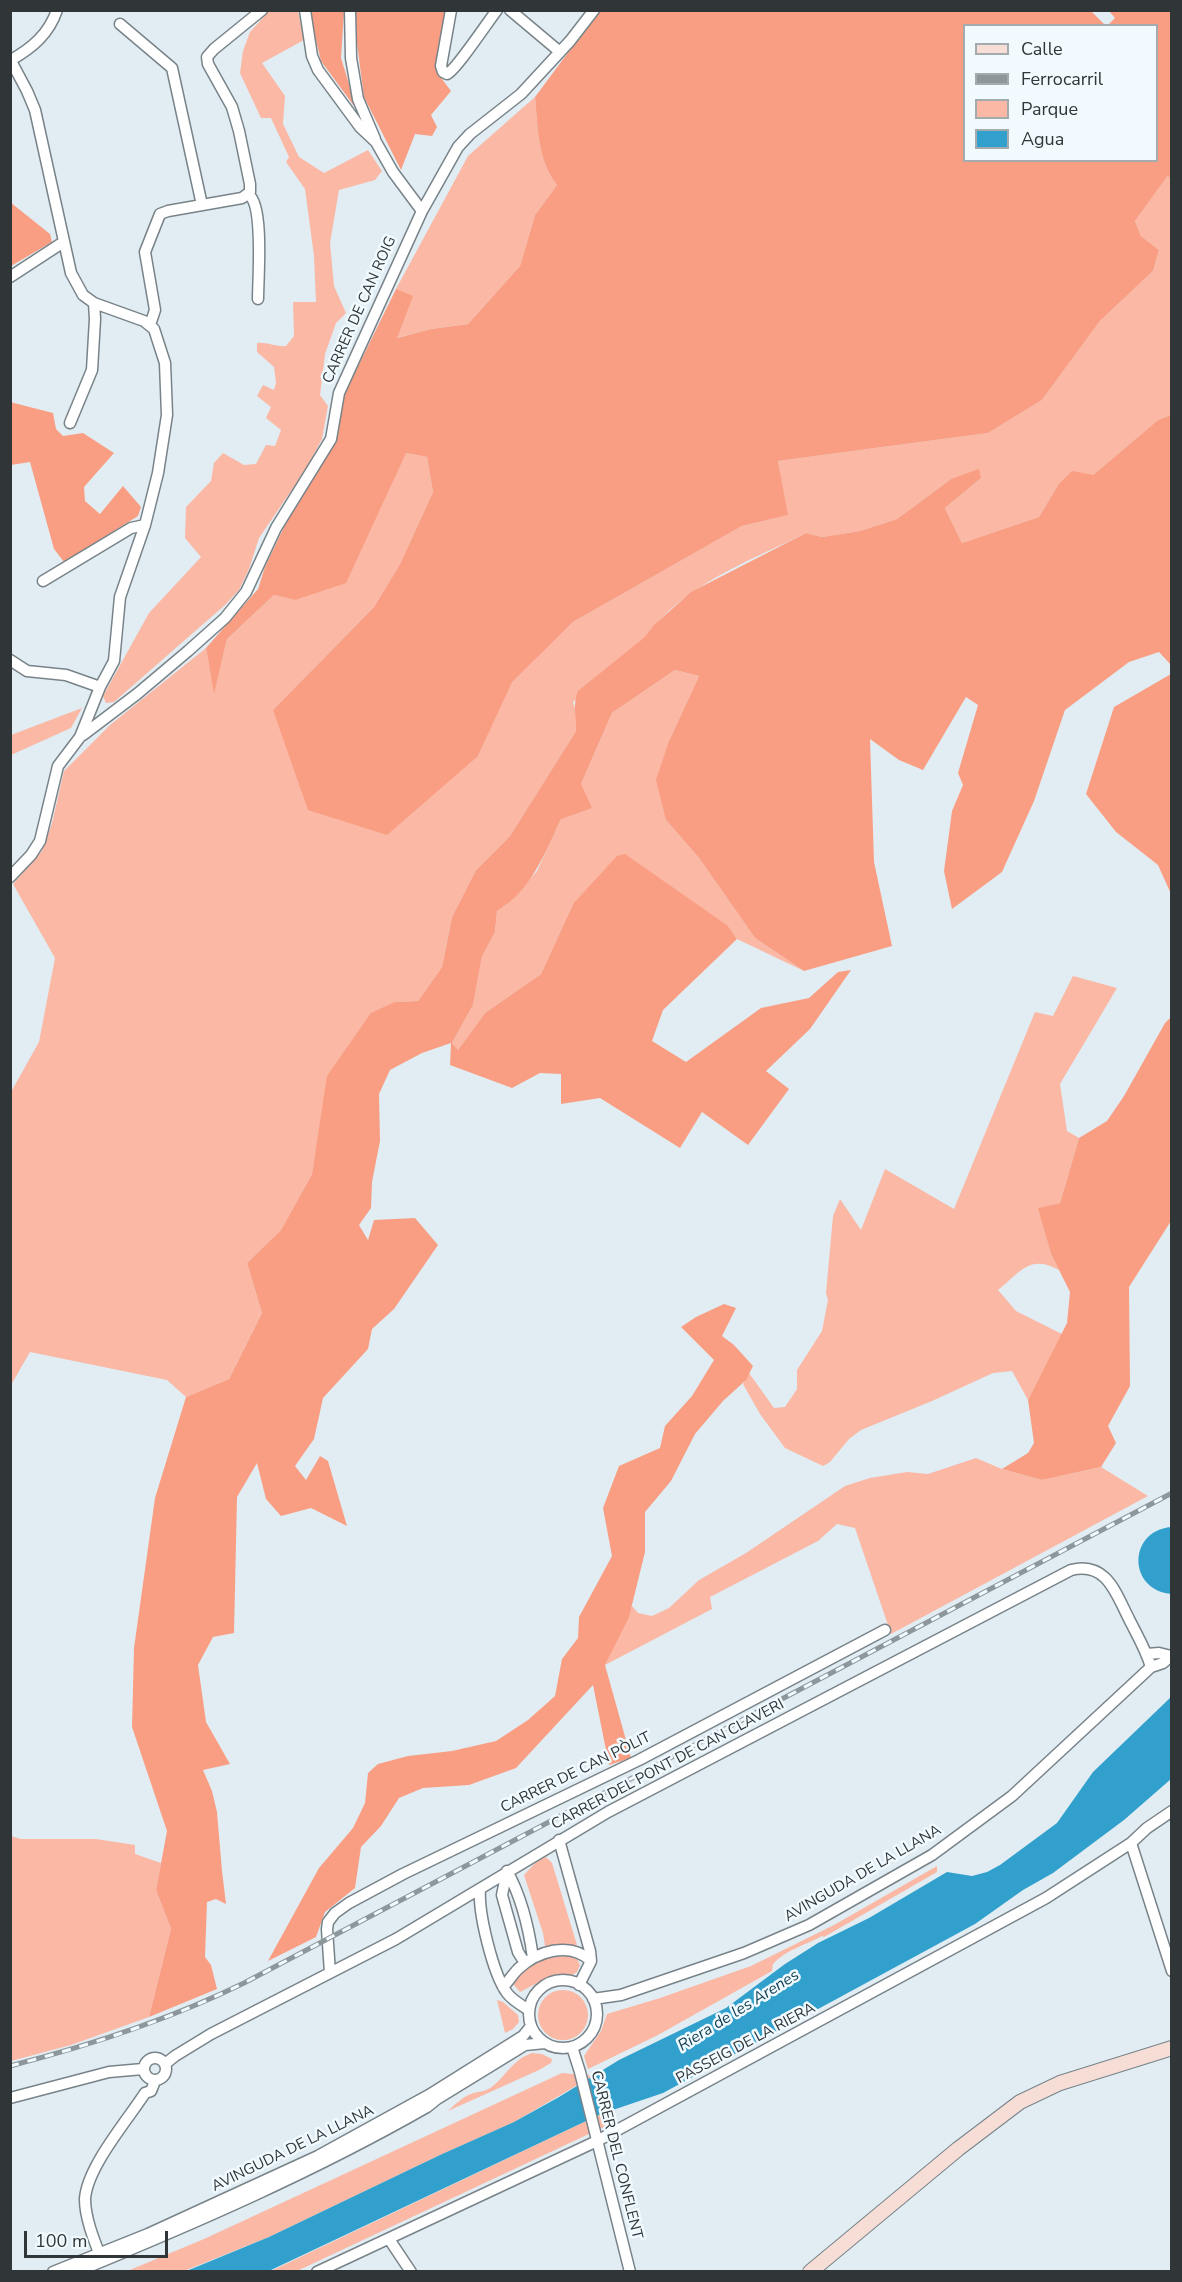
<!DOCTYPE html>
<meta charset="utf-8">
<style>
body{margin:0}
#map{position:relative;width:1182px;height:2282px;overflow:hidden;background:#e1edf3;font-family:"Nunito Sans",sans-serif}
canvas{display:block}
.frame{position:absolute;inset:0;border:12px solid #303537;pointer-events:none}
.legend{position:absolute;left:963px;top:24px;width:195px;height:138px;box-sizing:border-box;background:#f0faff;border:2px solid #a3abaf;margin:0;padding:8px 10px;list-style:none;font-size:18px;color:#303537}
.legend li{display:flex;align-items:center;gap:12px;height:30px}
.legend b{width:30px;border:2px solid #a3abaf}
.scale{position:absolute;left:24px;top:2231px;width:144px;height:27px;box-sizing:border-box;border:3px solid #303537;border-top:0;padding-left:8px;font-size:18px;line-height:21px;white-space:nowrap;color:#303537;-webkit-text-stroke:4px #f0faff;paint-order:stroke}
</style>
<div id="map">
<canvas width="1182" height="2282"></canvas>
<div class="frame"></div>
<ul class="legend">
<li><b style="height:8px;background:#f6ddd6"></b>Calle</li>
<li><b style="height:8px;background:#8d969a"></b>Ferrocarril</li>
<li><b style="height:16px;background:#fab8a5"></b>Parque</li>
<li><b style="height:16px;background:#32a0cc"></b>Agua</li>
</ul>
<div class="scale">100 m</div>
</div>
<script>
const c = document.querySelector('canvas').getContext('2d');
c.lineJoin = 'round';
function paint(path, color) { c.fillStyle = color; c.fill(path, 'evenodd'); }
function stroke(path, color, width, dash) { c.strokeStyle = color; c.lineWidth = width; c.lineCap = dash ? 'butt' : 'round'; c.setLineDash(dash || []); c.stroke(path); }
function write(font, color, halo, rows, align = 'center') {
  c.font = font + ' "Nunito Sans",sans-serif'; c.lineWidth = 5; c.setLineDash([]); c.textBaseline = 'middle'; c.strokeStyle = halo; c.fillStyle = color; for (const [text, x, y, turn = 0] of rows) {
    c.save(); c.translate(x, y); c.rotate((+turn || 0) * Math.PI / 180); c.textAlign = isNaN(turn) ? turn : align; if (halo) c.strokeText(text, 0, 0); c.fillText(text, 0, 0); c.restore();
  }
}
const green = new Path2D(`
 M269 11H298L304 40 262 63 285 96 283 124 299 157 324 173 368 150 382 171 375 180 339 190 330 243 334 286 346 313 336 323 325 354 320 395 328 406 322 439 308 466 259 538 249 569 239 590 225 605 114 702 106 703 103 696 149 613 201 557 185 538 186 507 211 481 214 463 223 453 244 465 256 464 266 445 275 446 281 430 266 418 271 407 257 396 263 385 274 390 276 383 274 367 257 352V343C268 342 275 347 286 346L294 336 293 302H316L314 256 305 189 286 162 289 157 271 118H261L240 73 243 51 250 32Z
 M535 97C538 128 537 160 557 185L535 215 520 266 468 324 431 329 396 338V289L468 156Z
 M1168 174 1172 181 1171 415 1158 420 1093 475 1058 485 1039 517 962 543 945 508 981 478 951 479 897 519 860 531 822 537 806 533C750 561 682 585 646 637L573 702 577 715 576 731 510 836 476 870 452 917 442 967 418 1001 395 1002 317 1144 312 1174 281 1230 247 1263 262 1313 229 1379 186 1397 167 1380 30 1352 11 1385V1092L39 1042 55 958 13 884 42 851 52 823 64 771 110 725 206 648 214 692 227 639 274 595 295 600 406 453 427 457 433 492 400 564 374 607 273 710 478 756 511 682 573 622 742 526 787 515 778 461 988 433 1042 400 1100 321 1153 271 1159 250 1141 236 1135 221Z
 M675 670 699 676 669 741 666 820 699 858 755 938 804 971 737 939 728 926 573 904 541 974 485 1013 458 1050 452 1043 473 1005 482 955 495 932 497 911 506 905 537 871 561 819 581 784 612 713Z
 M82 708 71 728 11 755V735Z
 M1073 976 1117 988 1060 1084 1067 1131 1079 1138 1060 1203 1039 1208 1051 1254 1059 1270C1029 1254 1021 1272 998 1290L1016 1311 1062 1334 1028 1400 1012 1371 993 1373 932 1401 861 1430 849 1439 830 1462 823 1466 785 1448 760 1414 743 1384 749 1373 774 1408 785 1407 797 1389V1370L822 1331 828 1300 826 1293 833 1216 840 1199 861 1230 885 1169 954 1209 1035 1012 1053 1016Z
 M976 1458 1002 1469 1042 1480 1101 1467 1148 1496 891 1634 855 1528 837 1524 818 1541 710 1597 712 1609 605 1665 632 1606 638 1613 652 1616 669 1608 699 1580 746 1553 845 1486 870 1478 907 1472 928 1474Z
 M11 1836 21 1839H96L135 1845V1854L161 1863 156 1890 171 1929 149 2017 71 2045 11 2061Z
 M546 1857 552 1863 577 1945 549 1948 545 1946 543 1933 524 1875 537 1861Z
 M937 1866V1872L824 1937 822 1936C806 1945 785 1950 773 1964L772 1971 658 2035 588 2069 584 2056 601 2031 607 2014 660 1998 751 1966 834 1925Z
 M568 1956 577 1959 580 1965 577 1972 572 1975 561 1974 543 1980 520 1992 513 1984C520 1960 548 1957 568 1956Z
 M538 2015a25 25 0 1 1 50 0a25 25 0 1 1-50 0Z
 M497 2000 503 2002 518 2015 519 2022 513 2029 505 2033Z
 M532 2053 542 2054 552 2059 551 2063 539 2070 448 2111C454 2105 463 2097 471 2094 479 2091 486 2092 493 2086 507 2074 514 2059 532 2053Z
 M562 2073 593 2076 514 2122 440 2155 269 2237 184 2271 125 2272 204 2239Z
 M601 2114 606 2126 297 2271 269 2272Z`);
const forest = new Path2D(`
 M309 11H344L341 58 357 110 321 61Z
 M356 11H448L436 71 451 91 431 115 437 127 432 136 415 134 401 170 364 97 356 36Z
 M599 11H1091L1105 25 964 26V160H1156V26L1108 25 1115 18 1109 11H1171V181L1168 175 1135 221 1141 236 1159 250 1153 271 1100 321 1042 400 988 433 778 461 788 515 742 526 573 622 512 682 478 756 387 835 308 810 273 710 374 607 400 564 433 492 427 457 406 453 346 583 295 600 274 595 227 639 214 694 206 648 258 589 265 567 285 525 336 440 341 401 396 289 413 296 397 338 431 329 468 324 520 266 535 215 557 185C537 160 538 128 535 97Z
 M10 202 50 234 52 242 11 266Z
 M10 402 53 413 56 429 63 436 83 433 114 453 84 487 85 501 100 514 123 486 141 507 138 516 64 562 54 549 30 462 11 465Z
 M1171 415V665L1159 652 1129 662 1065 710 1034 801 1002 872 952 909 944 871 952 811 963 785 958 773 978 705 966 697 923 770 899 760 870 739 874 862 892 946 804 971 755 938 699 858 666 820 656 780 669 741 699 676 675 670 612 713 581 784 592 808 561 819C545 853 531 891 497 911L495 932 482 956 473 1005 452 1043 458 1050 485 1013 541 974 573 904 617 856 625 854 728 926 737 939 663 1010 652 1041 686 1062 761 1008 809 998 838 972 851 970 810 1029 766 1071 789 1089 748 1145 702 1112 680 1148 600 1098 561 1104V1074L540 1073 512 1088 450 1065 451 1043 422 1053 390 1070 379 1094 380 1141 372 1182 371 1208 359 1225 368 1240 374 1220 415 1218 438 1245 394 1309 372 1329 368 1349 323 1398 314 1439 295 1466 306 1480 320 1456 328 1461 347 1526 311 1508 281 1516 266 1499 257 1463 237 1497 234 1633 213 1637 198 1665 206 1722 230 1764 203 1770 212 1791 217 1812 222 1871 226 1904 216 1899 207 1902 205 1957 211 1965 217 1989 149 2017 171 1929 156 1890 167 1831 132 1727 134 1648 155 1498 186 1397 229 1379 262 1313 247 1263 281 1230 312 1174 327 1076 371 1013 395 1002 418 1001 442 967 452 917 476 870 510 836 576 731C577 717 572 705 578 691L645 637 654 625 691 592 806 533 822 537 860 531 897 519 951 479 979 469 981 478 945 508 962 543 1039 517 1058 485 1072 471 1093 475 1158 420Z
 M1171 674V894L1158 865 1116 832 1086 794 1114 707Z
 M1171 1017V1221L1129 1287 1130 1386 1108 1426 1116 1443 1101 1467 1042 1480 1002 1469 1028 1453 1034 1443 1028 1400 1067 1323 1070 1292 1051 1254 1038 1208 1060 1203 1079 1138 1107 1121 1124 1096 1165 1023Z
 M724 1304 736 1308 722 1336 734 1345 753 1366 746 1380 723 1401 695 1434 671 1481 645 1512V1552L629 1617 605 1665 631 1758 609 1765 593 1685 516 1768 469 1785 423 1788 399 1798 381 1826 361 1847 355 1888 325 1912 316 1937 268 1961 319 1868 353 1828 365 1803 368 1773 378 1764 408 1756 452 1751 496 1741 528 1720 555 1696 562 1659 578 1638 579 1617 612 1556 603 1508 619 1466 660 1448 665 1426 692 1396 714 1360 681 1327 696 1317Z`);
const water = new Path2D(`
 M1171 1527 1172 1594C1128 1591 1127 1531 1171 1527Z
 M1171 1697V1779L1124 1820 1053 1873 1023 1890 975 1924 663 2093 601 2114 269 2271 184 2272 269 2237 440 2155 514 2122 559 2097 619 2060 726 2008 785 1964 818 1943 869 1918 947 1872 972 1876 987 1872 1000 1865 1057 1823 1093 1772Z`);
const minor = new Path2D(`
 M305 10 312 56 318 70 360 127 376 142 393 172 422 211
 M350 10 351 58 358 99 375 139
 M451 10 441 66 443 72 447 74C456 70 487 23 497 10
 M510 10 560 52
 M120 24 172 68 202 205
 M10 59 27 91 35 110 71 273 83 295 94 303 144 321 154 329 165 363 167 415 158 473 145 525 120 597 114 661 100 687 80 737 58 766 40 841 31 855 10 877
 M11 60C32 48 49 34 57 10
 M249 195C264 206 258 279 258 299
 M10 277 62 243
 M150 325 155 310 145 252 160 214 168 211 242 198 250 192V184L239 131 232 107 208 64 207 57 214 49 262 10
 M70 423 92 370 95 319 94 303
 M43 581 131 528 145 525
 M10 660 27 671 66 675 100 687
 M83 735 137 694 188 651 225 618 246 592 276 528 331 439 339 393 422 211 458 147 470 134 521 94 570 41 594 10
 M1147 1654 1159 1653 1171 1656
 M559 1840 590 1951 591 1961 579 1985
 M1131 1843 1172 1971
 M480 1889C478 1913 493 1974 507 1993 512 2000 521 2005 529 2010
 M525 1963 518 1952 502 1895 507 1871C521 1896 529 1929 533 1958
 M330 1973 327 1929 328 1922 335 1913 349 1903 403 1874 639 1760 885 1630
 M529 2014a34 34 0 1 1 68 0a34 34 0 1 1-68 0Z
 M503 1987C508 1982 513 1974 518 1969 537 1951 570 1941 591 1961
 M593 1999 621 1995 744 1953 809 1925 932 1855 1012 1796 1151 1667 1163 1663 1172 1655
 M572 2047 580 2072 630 2272
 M144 2069a11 11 0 1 1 22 0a11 11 0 1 1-22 0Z
 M165 2064 175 2056 211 2034 396 1939 608 1812 1071 1570C1107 1561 1116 1594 1129 1619 1137 1635 1146 1650 1151 1667
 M10 2098 109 2072 143 2069
 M389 2239 411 2272
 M101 2258C94 2240 85 2218 85 2199 87 2167 127 2121 145 2093L151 2091 155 2081
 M53 2272 148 2234 318 2156 429 2095 523 2036 531 2026
 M76 2272C196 2223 315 2171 427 2107L437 2099 525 2045 545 2043
 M317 2272 597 2141 1046 1898 1131 1843 1147 1828 1172 1811`);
const secondary = new Path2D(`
 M810 2272 958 2149 1020 2102 1060 2083 1172 2048`);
const rail = new Path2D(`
 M10 2066C91 2045 169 2020 244 1983L1172 1493`);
const streetNames = [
 ["CARRER DE CAN ROIG",360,310,-66],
 ["CARRER DEL PONT DE CAN CLAVERI",668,1765,-28],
 ["CARRER DE CAN PÒLIT",576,1773,-26],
 ["AVINGUDA DE LA LLANA",863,1874,-30],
 ["PASSEIG DE LA RIERA",746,2044,-28],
 ["AVINGUDA DE LA LLANA",293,2149,-26],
 ["CARRER DEL CONFLENT",616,2155,76]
];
const waterNames = [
 ["Riera de les Arenes",739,2011,-32]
];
paint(green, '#fab8a5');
paint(forest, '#f99e83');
paint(water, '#32a0cc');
stroke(minor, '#788389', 13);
stroke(secondary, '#788389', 16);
stroke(minor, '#fff', 10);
stroke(secondary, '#f6ddd6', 14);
stroke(rail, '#8d969a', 5);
stroke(rail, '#f0faff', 3, [9]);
write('15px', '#303537', '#f0faff', streetNames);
write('italic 16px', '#0f3d50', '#f0faff', waterNames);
</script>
